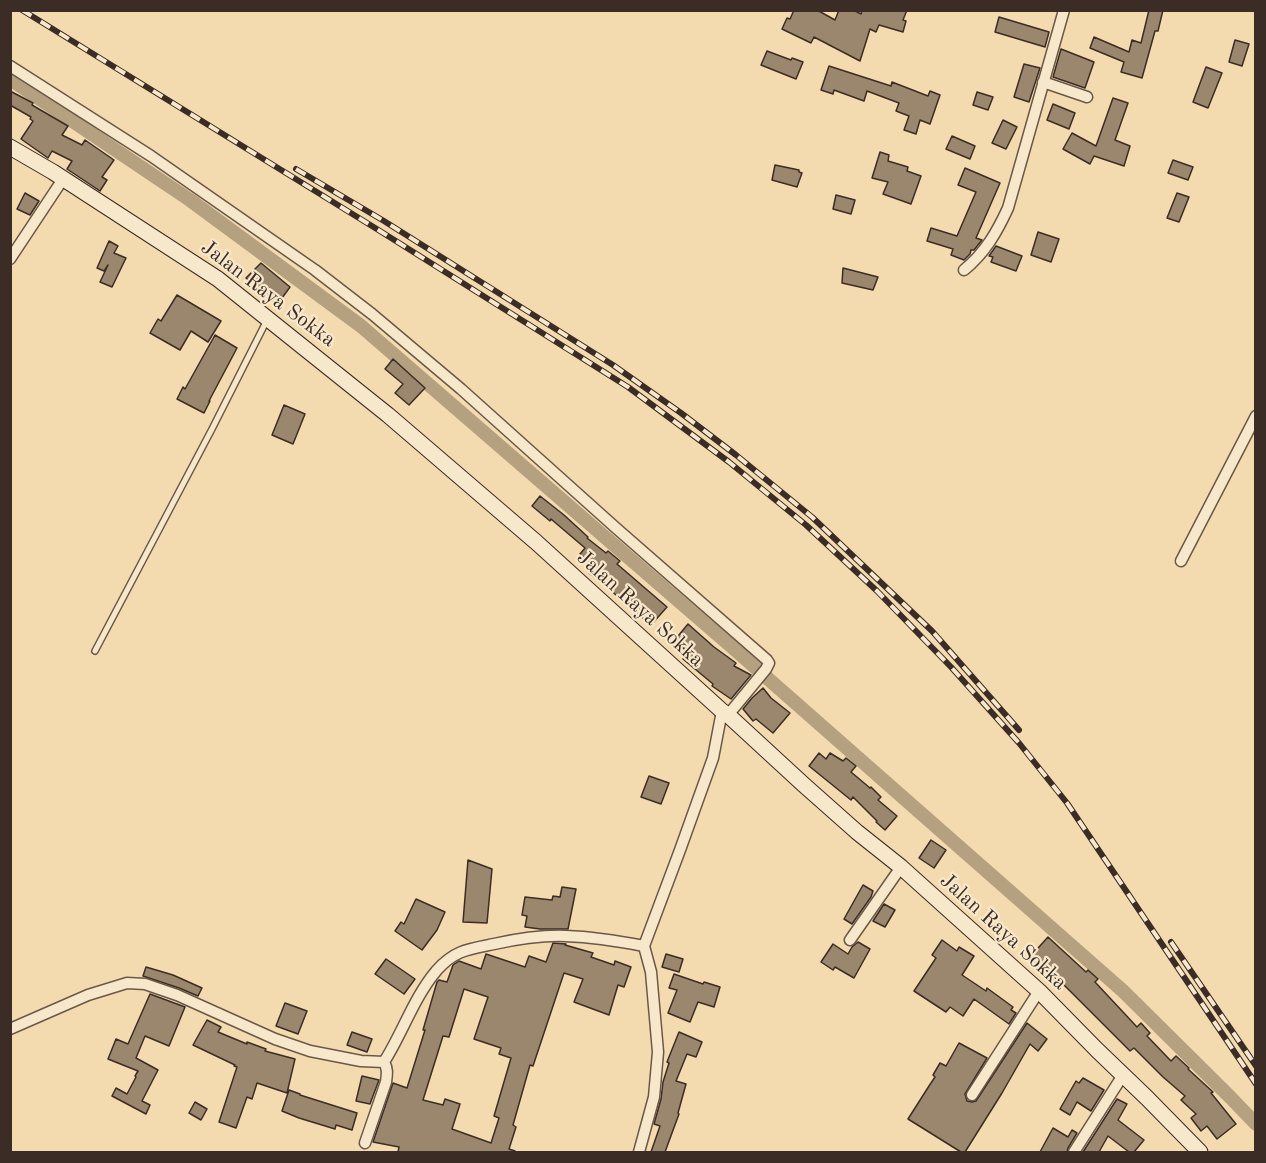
<!DOCTYPE html>
<style>
body{margin:0}
#map{position:relative;width:1266px;height:1163px;overflow:hidden;background:#f4dbaf;font-family:"Old Standard TT",serif}
canvas{display:block}
.frame{position:absolute;inset:0;border:12px solid #3b2c26;pointer-events:none}
</style>
<div id="map">
<canvas width="1266" height="1163"></canvas>
<div class="frame"></div>
</div>
<script>
const c = document.querySelector('canvas').getContext('2d');
c.lineJoin = 'round';
function stroke(path, color, width, dash) { c.strokeStyle = color; c.lineWidth = width; c.lineCap = dash ? 'butt' : 'round'; c.setLineDash(dash || []); c.stroke(path); }
function paint(path, color) { c.fillStyle = color; c.fill(path, 'evenodd'); }
function write(font, color, halo, rows, align = 'center') {
  c.font = font + ' "Old Standard TT",serif'; c.lineWidth = 4.5; c.setLineDash([]); c.textBaseline = 'middle'; c.strokeStyle = halo; c.fillStyle = color; for (const [text, x, y, turn = 0] of rows) {
    c.save(); c.translate(x, y); c.rotate((+turn || 0) * Math.PI / 180); c.textAlign = isNaN(turn) ? turn : align; if (halo) c.strokeText(text, 0, 0); c.fillText(text, 0, 0); c.restore();
  }
}
const canal = new Path2D(`
 M10 79 190 200 361 326 732 647 1123 991 1230 1097 1256 1124`);
const building = new Path2D(`
 M794 10H817L835 20 839 10H853L861 14 862 10H907L903 20 906 21 903 32 879 25 876 32 870 29 860 61 814 37 811 43 782 29 787 18 790 19Z
 M1149 10H1163L1158 31H1155L1142 78 1121 72 1124 62 1090 48 1094 37 1129 52 1132 40 1141 43Z
 M999 17 1049 32 1045 47 995 32Z
 M1235 40 1249 44 1242 66 1229 62Z
 M1061 49 1094 62 1085 88 1053 77Z
 M767 51 791 60 792 58 803 62 796 79 761 65Z
 M1024 64 1040 68 1029 102 1014 97Z
 M829 66 891 86 892 82 928 96 930 91 940 95 930 124 920 120 916 134 904 130 909 116 896 111 899 103 867 91 864 101 834 90 833 94 821 90Z
 M1206 67 1222 73 1208 108 1193 102Z
 M10 91 33 103 32 105 68 126 62 135 82 145 85 140 114 160 102 177 107 180 100 191 67 169 72 161 52 151 48 158 21 139 33 121 30 119 31 117 10 105Z
 M977 92 993 97 988 110 973 105Z
 M1113 98 1128 103 1115 140 1130 146 1124 166 1094 156 1090 164 1063 149 1072 133 1096 146Z
 M1053 104 1075 113 1069 129 1047 120Z
 M1003 120 1017 127 1006 149 992 143Z
 M952 136 975 146 970 159 946 149Z
 M880 152 889 155 888 161 908 167 907 171 921 176 911 204 883 194 888 182 872 178Z
 M1173 160 1193 167 1188 180 1168 173Z
 M775 165 799 170V172L802 173 797 187 772 180Z
 M965 168 1000 183 976 238 982 240 974 250H971L970 254 964 260 951 255 953 249 927 241 931 228 957 236 976 192 958 185Z
 M25 193 39 201 30 215 17 209Z
 M1177 193 1189 197 1179 222 1167 218Z
 M836 195 855 200 851 214 833 209Z
 M1038 232 1059 239 1051 262 1031 255Z
 M109 241 118 246 114 253 126 258 112 287 100 282 108 265 104 271 97 268Z
 M996 246 1022 256 1016 271 991 262 993 257 989 256Z
 M261 263 290 287 277 305 254 288 256 286 246 278Z
 M843 268 878 277 873 290 842 283Z
 M177 295 221 321 208 342 191 331 180 350 150 333 158 319 161 321Z
 M215 335 237 348 209 401H210L204 413 177 399 183 387 185 389Z
 M393 359 425 388 409 405 395 393 403 384 385 369Z
 M284 405 305 414 293 444 272 435Z
 M540 496 564 515 588 537 587 538 606 553 608 551 620 561 617 564 667 607 651 625 602 583 589 573 595 566 580 554 585 548 551 519 550 521 532 506Z
 M688 624 714 647 736 663 734 666 751 675 731 699 712 686 713 684 683 659 688 652 674 641Z
 M763 688 771 698 790 713 773 733 756 719 753 721 743 709 752 698Z
 M819 753 826 759 830 753 843 761 846 758 856 766 851 772 870 788 871 787 881 797 878 800 897 816 885 830 876 822 877 821 853 797 851 800 809 766Z
 M649 776 669 783 661 804 641 797Z
 M931 840 946 850 934 868 919 858Z
 M468 860 492 869 487 923 463 922Z
 M863 885 873 891 871 897 852 924 844 919Z
 M562 887 576 889 568 929H540L525 927 527 916 522 915 525 897 552 900 553 896 560 897Z
 M416 899 445 912 437 930 422 950 395 931 401 922 404 924Z
 M884 904 895 910 885 927 873 921Z
 M1048 937 1086 972 1088 970 1098 979 1095 982 1137 1027 1141 1023 1150 1033 1147 1036 1171 1061 1176 1056 1189 1068 1188 1069 1213 1092 1211 1093 1236 1124 1217 1139 1207 1126 1201 1131 1191 1118 1196 1114 1181 1100 1185 1096 1163 1077 1134 1048 1130 1051 1065 986 1041 966 1040 968 1029 958Z
 M942 940 957 951 959 947 974 956 962 975 986 991 987 988 1013 1007 1011 1010 1016 1013 1009 1024 974 999 963 1016 950 1007 946 1012 914 991 936 958 932 955Z
 M858 942 870 949 854 978 835 967 833 970 821 962 833 944 848 954 852 947Z
 M553 943 566 944 565 945 593 953 591 957 614 965 615 961 631 967 624 987 618 985 609 1015 574 1002 583 979 564 973 533 1066 530 1065 513 1125 516 1127 509 1149 515 1151 514 1152H398L399 1147 373 1142 393 1083 407 1088 425 1030H423L437 982 439 980 447 982 453 965 459 961 481 969 486 954 525 967 529 956 546 962ZM464 989 488 997 474 1039 501 1048 499 1054 511 1058 494 1116 499 1118 491 1143 452 1129 460 1104 445 1099 443 1105 423 1100 443 1036 449 1037Z
 M666 954 683 959 679 972 662 967Z
 M386 959 415 979 404 994 375 974Z
 M146 967 173 975 202 988 198 996 179 988 143 976Z
 M674 974 703 984 704 982 720 987 714 1007 698 1002 690 1022 668 1013 677 990 669 988Z
 M150 994 185 1007 169 1046 145 1036 136 1058 158 1070 142 1101 150 1105 146 1114 112 1096 116 1088 127 1094 136 1077 135 1076 138 1071 108 1059 116 1039 128 1044Z
 M285 1003 307 1011 298 1034 276 1026Z
 M207 1020 221 1027 218 1032 247 1044V1042L266 1049 265 1051 295 1059 287 1093 257 1083 252 1099 247 1097 236 1128 219 1122 237 1067 234 1066 235 1065 193 1045Z
 M1027 1023 1047 1039 1038 1051 1030 1044 1002 1093 965 1152H961L908 1119 929 1086 935 1077 933 1075 940 1063 946 1066 959 1043 987 1058 965 1094 967 1101 972 1102 976 1101Z
 M352 1032 372 1039 367 1052 347 1045Z
 M679 1032 702 1042 696 1057 687 1054 676 1081 686 1084 678 1113 679 1114 665 1152H651L660 1126 654 1124 661 1099 663 1082 669 1063 667 1062Z
 M362 1076 379 1080 370 1104 356 1101Z
 M1083 1078 1104 1090 1091 1111 1077 1102 1070 1115 1060 1109 1076 1081 1079 1083Z
 M289 1090 300 1094V1095L357 1113 352 1130 336 1125 335 1129 299 1118 282 1111Z
 M1117 1099 1127 1104 1118 1120 1144 1140 1134 1152H1129L1108 1136 1099 1152H1083Z
 M195 1102 207 1109 201 1120 189 1113Z
 M1053 1128 1068 1137 1072 1130 1077 1133 1068 1148 1067 1152H1040Z`);
const lane = new Path2D(`
 M95 651 212 429 267 320`);
const street = new Path2D(`
 M10 66 151 156 315 270 372 314 461 389 616 528 767 660 769 663 766 669 728 715
 M1043 82 1087 97
 M10 259 63 179
 M964 270C985 253 997 232 1008 208L1064 10
 M1181 561 1256 416
 M850 940 901 867
 M10 1029 88 995 127 983 145 984 177 995 275 1039 310 1051 361 1061 384 1062C403 1032 414 997 437 970 455 950 469 949 494 944 517 939 542 935 566 936 592 937 618 941 644 946L680 850 713 758 722 711
 M972 1095 1039 991
 M365 1143 386 1082C387 1074 388 1069 384 1062
 M639 1152 654 1097 658 1052 651 972 644 946
 M1074 1152 1123 1075`);
const secondary = new Path2D(`
 M10 147 53 172 218 279 388 415 536 542 722 711 728 715 804 785 857 832 901 867 1039 991 1097 1050 1147 1098 1200 1152`);
const rail = new Path2D(`
 M22 10 380 231 628 387 729 462 806 525 877 591 951 667 1019 743 1067 803 1256 1084
 M296 169 384 221 613 365 681 413 736 455 812 517 932 631 1019 730
 M1171 942 1256 1066`);
const streetNames = [
 ["Jalan Raya Sokka",268,294,37],
 ["Jalan Raya Sokka",640,609,42],
 ["Jalan Raya Sokka",1003,932,42]
];
stroke(canal, '#b5a080', 14);
paint(building, '#9b876d');
stroke(building, '#3b2c26', 1.5);
stroke(lane, '#695848', 8);
stroke(street, '#695848', 13);
stroke(secondary, '#3b2c26', 17);
stroke(lane, '#f8e8cb', 5);
stroke(street, '#f8e8cb', 10);
stroke(secondary, '#f8e8cb', 15);
stroke(rail, '#3b2c26', 6);
stroke(rail, '#f8e8cb', 4, [11]);
write('21px', '#3b2c26', '#f8e8cb', streetNames);
</script>
